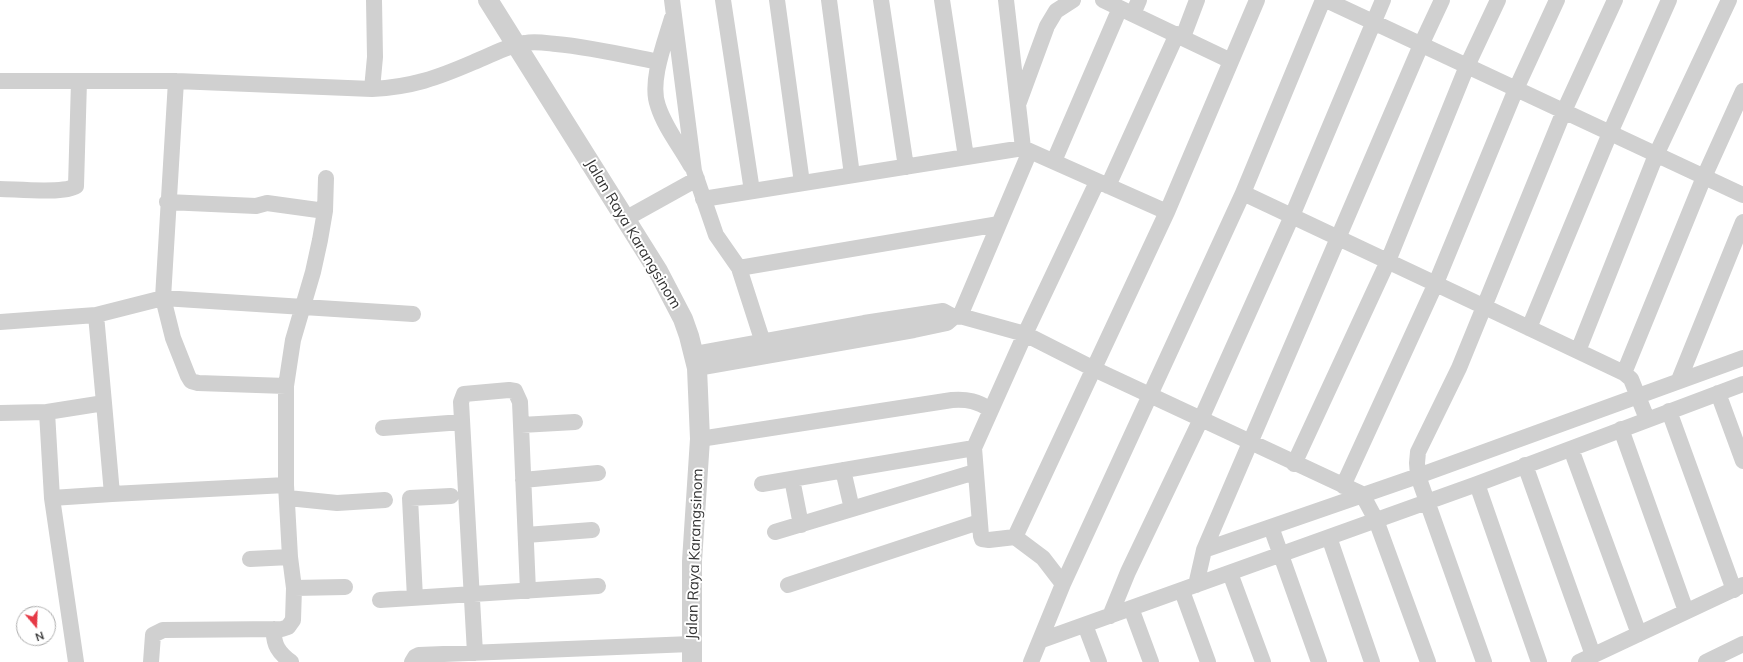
<!DOCTYPE html>
<style>
body{margin:0}
#map{position:relative;width:1743px;height:662px;overflow:hidden;background:#fff;font-family:Mulish,sans-serif}
canvas{display:block}
.north{position:absolute;left:16px;top:606px;width:40px;height:40px;box-sizing:border-box;background:#fff;border:1px solid #adadad;border-radius:50%;rotate:161deg;font-size:11px;font-weight:700;line-height:16px;text-align:center;color:#333}
.north::after{content:'';display:block;margin:auto;width:14px;height:18px;background:#e63946;clip-path:polygon(50% 0,100% 100%,50% 72%,0 100%)}
</style>
<div id="map">
<canvas width="1743" height="662"></canvas>
<div class="north">N</div>
</div>
<script>
const c = document.querySelector('canvas').getContext('2d');
c.lineJoin = 'round';
function stroke(path, color, width, dash) { c.strokeStyle = color; c.lineWidth = width; c.lineCap = dash ? 'butt' : 'round'; c.setLineDash(dash || []); c.stroke(path); }
function write(font, color, halo, rows, align = 'center') {
  c.font = font + ' Mulish,sans-serif'; c.lineWidth = 4; c.setLineDash([]); c.textBaseline = 'middle'; c.strokeStyle = halo; c.fillStyle = color; for (const [text, x, y, turn = 0] of rows) {
    c.save(); c.translate(x, y); c.rotate((+turn || 0) * Math.PI / 180); c.textAlign = isNaN(turn) ? turn : align; if (halo) c.strokeText(text, 0, 0); c.fillText(text, 0, 0); c.restore();
  }
}
const minor = new Path2D(`
 M672 0 694 171 716 235 739 268 767 355
 M723 0 752 191
 M777 0 802 183
 M829 0 852 175
 M881 0 906 167
 M942 0 966 157
 M1006 0 1023 148
 M1103 0 1231 61
 M1326 0 1743 195
 M1133 14 1139 0
 M672 18C665 42 649 82 658 106 665 128 680 146 691 166
 M1183 37 1197 0
 M0 81H176L372 89 375 57 374 0
 M372 89C412 87 437 78 474 62 490 56 508 45 525 43 535 41 546 43 556 44 590 47 624 55 658 62
 M1019 102 1047 26 1056 11 1073 0
 M1054 161 1120 8
 M1108 186 1177 34
 M0 189C15 189 64 194 76 186L79 81
 M1243 193C1370 252 1497 313 1624 373L1631 379 1647 419
 M703 199 1023 148 1167 212
 M167 202 256 206 267 203 325 211
 M625 219 697 179
 M739 268 999 224
 M960 316 1030 151
 M0 322 96 315
 M1529 328 1610 133 1669 0
 M1578 351 1656 155 1729 0
 M694 354 864 323 943 311 954 317
 M697 368 914 330 947 323 954 317 960 316 1025 334 1094 369 1362 494 1376 520 1428 662
 M1624 373 1704 177 1743 91
 M1679 380 1743 222
 M286 386 198 383 191 381 188 376 173 338 163 298 413 314
 M1718 393 1743 461
 M104 403 112 494 286 485
 M1669 411 1734 590
 M0 413 47 412
 M521 425 575 422
 M383 428 462 422
 M1621 429 1686 611
 M700 439 952 400C968 399 977 401 991 410
 M1571 449 1639 634
 M1294 464 1388 261 1467 66 1498 0
 M1525 465 1593 655
 M843 470 852 509
 M792 479 801 525
 M523 480 598 473
 M762 484 974 448
 M1477 484 1539 662
 M1343 486 1436 283 1516 89 1557 0
 M52 498 112 494
 M288 498 337 503 385 500
 M1271 527 1319 662
 M775 532 975 472
 M526 535 592 530
 M1015 537 1167 212 1257 0
 M1329 537 1372 662
 M1204 550 1418 476 1743 358
 M250 559 290 557
 M1230 573 1263 662
 M1063 584 1043 558 1015 537 989 540 982 539 981 536 974 448 1025 334 1097 182
 M788 585 979 522
 M1196 585 1204 550 1421 45 1442 0
 M294 588 345 587
 M1182 591 1208 662
 M415 598 410 498 451 496
 M380 600 598 586
 M1131 608 1151 662
 M1110 616 1128 572 1201 419 1292 216 1383 0
 M1085 625 1099 662
 M274 629C273 645 279 653 291 662
 M1042 640 1477 484 1743 384
 M475 653 461 402 464 394 509 390 515 391 520 402 528 591
 M76 662 52 498 47 412 104 403 96 315 163 298 176 81
 M151 662 153 635 163 630 282 629 288 627 293 620 294 588 290 557 286 485V386L293 340 313 272 320 240 325 211 326 178
 M412 662 415 657 419 655 691 644
 M1031 662 1063 584 1243 193 1323 0
 M1484 662 1418 476 1417 463 1418 452 1459 368 1564 111 1615 0
 M1579 662 1743 585
 M1706 662 1743 644`);
const tertiary = new Path2D(`
 M488 0 658 271 683 319 689 336 697 368 700 439 692 561V662`);
const streetNames = [
 ["Jalan Raya Karangsinom",633,234,59],
 ["Jalan Raya Karangsinom",695,554,-88]
];
stroke(minor, '#d0d0d0', 16);
stroke(tertiary, '#d0d0d0', 20);
write('15px', '#333', '#fff', streetNames);
</script>
